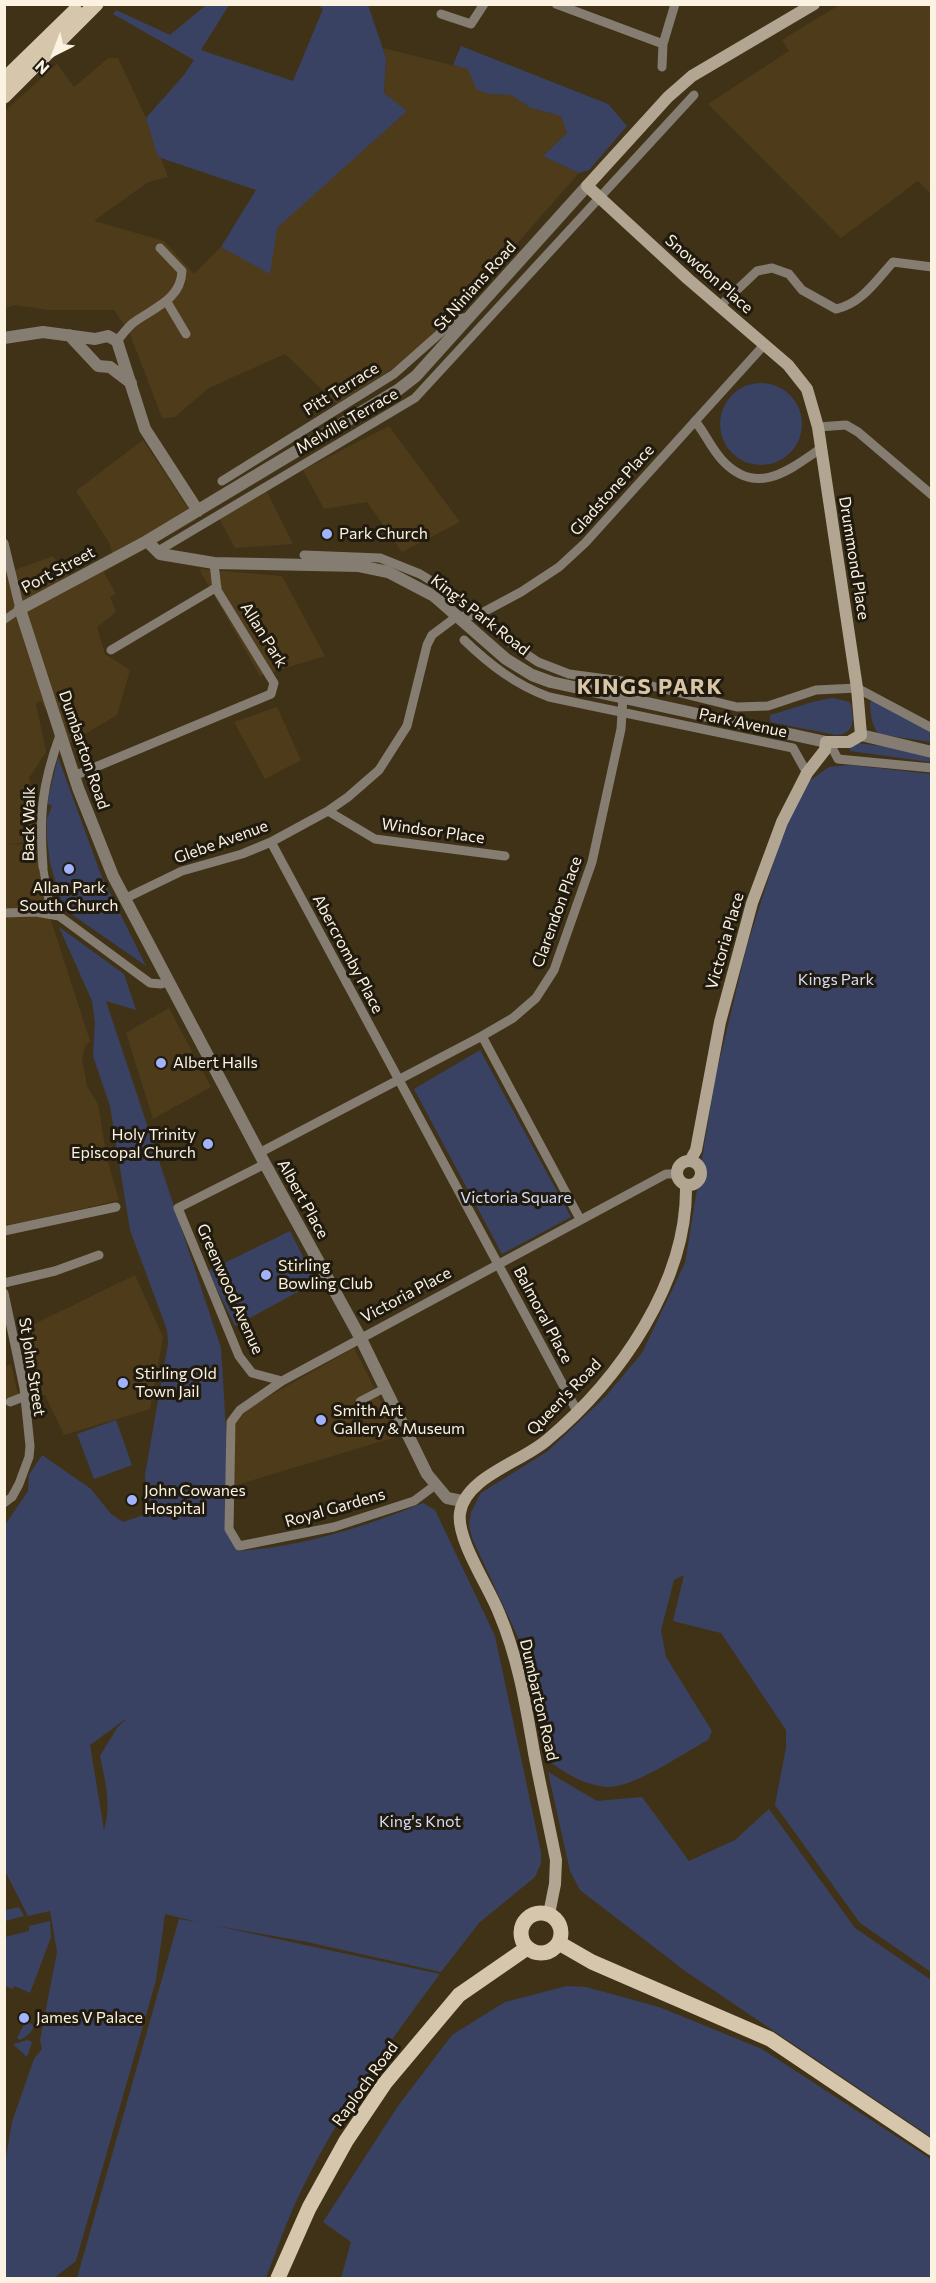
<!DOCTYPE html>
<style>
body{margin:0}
#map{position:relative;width:936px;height:2283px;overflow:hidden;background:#403217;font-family:Commissioner,sans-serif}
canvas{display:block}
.frame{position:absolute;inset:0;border:6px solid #fbf2e2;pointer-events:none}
.north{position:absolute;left:24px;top:24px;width:60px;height:60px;-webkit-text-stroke:4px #211b0f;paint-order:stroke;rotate:222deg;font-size:16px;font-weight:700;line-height:24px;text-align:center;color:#fbf2e2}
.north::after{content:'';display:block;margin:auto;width:21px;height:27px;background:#fbf2e2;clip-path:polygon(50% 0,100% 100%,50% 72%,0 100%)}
</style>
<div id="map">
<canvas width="936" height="2283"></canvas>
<div class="frame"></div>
<div class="north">N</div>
</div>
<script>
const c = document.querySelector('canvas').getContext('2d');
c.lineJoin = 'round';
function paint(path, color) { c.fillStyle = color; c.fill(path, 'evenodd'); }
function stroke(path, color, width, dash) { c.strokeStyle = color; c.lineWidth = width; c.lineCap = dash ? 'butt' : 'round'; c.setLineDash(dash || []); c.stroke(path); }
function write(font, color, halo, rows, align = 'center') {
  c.font = font + ' Commissioner,sans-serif'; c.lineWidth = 6; c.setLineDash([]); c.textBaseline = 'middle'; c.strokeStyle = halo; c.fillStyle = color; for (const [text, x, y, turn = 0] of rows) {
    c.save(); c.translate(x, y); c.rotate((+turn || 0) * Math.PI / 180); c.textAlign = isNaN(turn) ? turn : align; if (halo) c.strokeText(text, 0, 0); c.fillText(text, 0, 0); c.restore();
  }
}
const built = new Path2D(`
 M839 5H932L931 194 918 181 841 238 708 104 789 51 782 40Z
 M383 48 468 69 488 94 511 95 531 108 561 116 567 133 543 156 579 173 457 312 397 366 337 404 285 354 209 388 175 417 162 418 130 334 114 310H48L15 305 5 308V111L57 64 74 87 108 58H118L146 118 168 177 148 182 94 221 164 241 194 274 221 247 270 273 276 228 407 111 384 93 386 58Z
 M389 426 460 522 402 552 367 502 324 509 303 470Z
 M143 440 196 520 104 572 116 594 110 597 116 612 97 627 105 654 130 670 117 715 70 743 40 701 36 703 46 752 29 778 37 807 38 840 8 845 35 843 46 905 90 1041 85 1046 82 1059 87 1086 98 1104 107 1159 119 1200 5 1227 4 555 9 572 53 556 69 576 112 554 110 544 76 491Z
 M267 492 293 544 235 548 219 518Z
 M199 569 282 576 325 656 260 676Z
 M277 707 301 760 265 779 234 722Z
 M169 1008 211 1087 153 1119 126 1033Z
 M135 1275 163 1337 150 1409 64 1435 45 1395 32 1398 18 1332Z
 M354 1348 399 1436 230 1487 236 1423 250 1407Z
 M11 1364 18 1394 5 1400V1367Z`);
const green = new Path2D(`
 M206 5H229L201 50 293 81 323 9 318 5H368L386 58 384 93 407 111 277 228 270 274 221 247 256 190 158 157 146 118 184 75 194 60 113 14 116 10 170 35Z
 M461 46 608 104 627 126 589 170 579 173 543 156 567 133 561 116 531 108 511 95 488 94 476 89 468 69 453 65Z
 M720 424a41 41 0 1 1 82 0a41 41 0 1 1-82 0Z
 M833 698 850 702C854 718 856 734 836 735L770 722V715C792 709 811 701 833 698Z
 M873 699 931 731V742L878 734C872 724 870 714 870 703Z
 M849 742 931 752V762L850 751Z
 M58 757 101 875 146 966 64 909 50 863 47 838V819L52 806 47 803Z
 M850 765 931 774V1972L860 1923 775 1805 786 1748V1730L721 1633 673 1621 684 1575 674 1580 661 1630 666 1657 712 1731 708 1740C683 1753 633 1789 606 1787 584 1785 563 1772 546 1759L523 1648 472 1538 469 1525 471 1512 481 1493 548 1451 605 1397 642 1353 685 1263 715 1079 747 946 787 820 805 784 829 767Z
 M59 927 124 974 136 1010 106 1001 221 1348 227 1447 226 1532 238 1551C300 1547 365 1527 423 1503L435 1510 495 1636 541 1852V1863L535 1877 479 1923 441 1972 307 1942 212 1925 440 1974C385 2047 332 2123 294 2206 284 2229 275 2254 266 2278H77L179 1919 197 1922 165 1914 156 1980 76 2261 54 2278H5V2163L12 2122 34 2059 42 2049 40 2040 57 1952 50 1911 28 1916 5 1871V1525L28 1491 29 1475 42 1455 91 1489 111 1514 123 1522 147 1514 145 1475 168 1344 167 1330 130 1230 110 1106 93 1056 95 1022 92 1001ZM127 1718 117 1728 100 1756C105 1781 112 1805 104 1830L90 1745Z
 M480 1050 571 1217 502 1254 414 1089Z
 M290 1231 316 1282 235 1326 208 1271Z
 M116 1420 132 1465 94 1479 77 1434Z
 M548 1772 597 1801 642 1797 689 1861 735 1840 769 1809 855 1928 931 1980V2137L685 1971 580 1890 570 1871Z
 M19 1907 24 1916 5 1921V1910Z
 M50 1921 51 1937 30 1993 14 1986 13 1989 5 1986V1937L29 1931V1926Z
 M567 1986 586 1987 659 2007 762 2049 931 2159V2278H341L351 2242 323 2222 398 2106 452 2035 505 2002Z
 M26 2021 35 2026 28 2035 20 2040 17 2038Z
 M28 2040 32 2042 27 2057 13 2044Z`);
const pedestrian = new Path2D(`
 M4 620 20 609
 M43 867 51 915
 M360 1401 385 1388`);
const minor = new Path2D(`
 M556 4 663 44
 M441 14 471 24 484 4
 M662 67 663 44 675 4
 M167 302 186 334
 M720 306 757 271 772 268 789 274 802 290 836 309C861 304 876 281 893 262L932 267
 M117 341C122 335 127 328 133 323 153 308 181 300 182 271L160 248
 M695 421C705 433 711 448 722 460 756 497 788 471 820 449
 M818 427 846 425 858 432 932 495
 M222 481 394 374 455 320 468 317
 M4 543 20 609
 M158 551 415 398 694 95
 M304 555 380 558 420 574 453 594 514 646 538 662 569 674 644 684 737 707 768 706 816 690 857 688 932 728
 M464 640C490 665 516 685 549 697L793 748 807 773
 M111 650 217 587
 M829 742 838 759 932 768
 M74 776 271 694 274 683 217 590 214 563
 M328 811 375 839 505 856
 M271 842 577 1411
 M43 867C39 814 42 785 60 735
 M124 899 182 871 242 854 271 842 328 811 348 797 379 770 407 726 427 645 432 635 456 617 478 615 521 592 559 567 585 543 764 345
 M4 913 36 912 59 916 150 983 161 984 168 982
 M482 1036 580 1219
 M259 1153 482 1036 513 1018 536 998 554 970 592 862 621 729 623 697
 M265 1164 178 1208 239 1356 252 1373 282 1381
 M4 1231 116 1207
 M4 1283 55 1271 99 1255
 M4 1293 24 1388 30 1446 29 1457 19 1484 12 1497 4 1503
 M10 1402 23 1397
 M434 1486 414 1501 334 1527 239 1546 229 1529 231 1422 240 1410 282 1381 666 1174H677`);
const tertiary = new Path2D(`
 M69 335 98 366 110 367 131 383
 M4 338 43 332 95 339 108 336 117 341 145 429 198 511
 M147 541 160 554 214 563 359 566 388 572 434 596 506 659 532 675 551 682 826 742
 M861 735 932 752
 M462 1501 447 1498 427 1474 361 1339 265 1164 113 876 78 788 20 609 147 541 398 390 416 376 587 186`);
const secondary = new Path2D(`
 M690 1161 696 1150 720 1022 752 903 782 822 807 773 825 750 826 742H849L861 735 857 688 818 427 807 389 788 365 688 279 587 186 668 97 692 76 814 4
 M677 1173a12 12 0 1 1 24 0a12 12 0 1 1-24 0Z
 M549 1914 555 1884 556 1860C549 1825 541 1789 534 1753 526 1706 518 1657 499 1613 489 1587 456 1539 460 1513 465 1477 522 1462 547 1440 619 1380 688 1282 686 1185`);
const primary = new Path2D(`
 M4 80 75 11
 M4 96 96 4
 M521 1933a20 20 0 1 1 40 0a20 20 0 1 1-40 0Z
 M559 1943 592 1962 770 2039 932 2148
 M278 2278 309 2208 346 2141 385 2083 459 1995 527 1948`);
const markers = [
 [327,534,6,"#a1b3fd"],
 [69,869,6,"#a1b3fd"],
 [161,1063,6,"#a1b3fd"],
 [208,1144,6,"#a1b3fd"],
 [266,1275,6,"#a1b3fd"],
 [123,1383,6,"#a1b3fd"],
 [321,1420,6,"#a1b3fd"],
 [132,1500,6,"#a1b3fd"],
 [24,2018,6,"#a1b3fd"]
];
const streetNames = [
 ["Snowdon Place",709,274,41],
 ["St Ninians Road",475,286,-48],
 ["Pitt Terrace",341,389,-32],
 ["Melville Terrace",347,421,-30],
 ["Gladstone Place",612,490,-48],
 ["Drummond Place",854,558,81],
 ["Port Street",58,570,-28],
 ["King's Park Road",480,615,38],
 ["Allan Park",264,635,58],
 ["Park Avenue",743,723,12],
 ["Dumbarton Road",84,750,71],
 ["Back Walk",29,824,-89],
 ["Windsor Place",433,831,8],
 ["Glebe Avenue",221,842,-20],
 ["Clarendon Place",557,912,-70],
 ["Victoria Place",725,941,-74],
 ["Abercromby Place",348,954,62],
 ["Albert Place",303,1199,61],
 ["Greenwood Avenue",230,1289,66],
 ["Victoria Place",406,1295,-28],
 ["Balmoral Place",543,1315,62],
 ["St John Street",32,1367,81],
 ["Queen's Road",564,1397,-46],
 ["Royal Gardens",335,1508,-16],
 ["Dumbarton Road",539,1700,77],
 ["Raploch Road",365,2084,-54]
];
const poiNames = [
 ["Park Church",339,534],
 ["Allan Park",69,888,"center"],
 ["South Church",69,906,"center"],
 ["Albert Halls",173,1063],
 ["Holy Trinity",196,1135,"right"],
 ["Episcopal Church",196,1153,"right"],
 ["Stirling",278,1266],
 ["Bowling Club",278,1284],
 ["Stirling Old",135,1374],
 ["Town Jail",135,1392],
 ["Smith Art",333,1411],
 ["Gallery & Museum",333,1429],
 ["John Cowanes",144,1491],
 ["Hospital",144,1509],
 ["James V Palace",36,2018]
];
const parkNames = [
 ["Kings Park",836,980],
 ["Victoria Square",516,1198],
 ["King's Knot",420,1822]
];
const districtNames = [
 ["KINGS PARK",650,687]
];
paint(built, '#4e3b19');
paint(green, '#3a4264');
stroke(pedestrian, '#857d71', 8);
stroke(minor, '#857d71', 9);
stroke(tertiary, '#857d71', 12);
stroke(secondary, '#b2a692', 12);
stroke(primary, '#d5c6ac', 15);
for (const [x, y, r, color] of markers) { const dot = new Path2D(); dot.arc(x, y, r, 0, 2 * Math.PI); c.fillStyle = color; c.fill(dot); stroke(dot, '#211b0f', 2); }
write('16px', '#fbf2e2', '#211b0f', streetNames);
write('16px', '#fbf2e2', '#211b0f', poiNames, 'left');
write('16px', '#d4dcf8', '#211b0f', parkNames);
c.letterSpacing = '1.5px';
write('bold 22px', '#d8c6a7', '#211b0f', districtNames);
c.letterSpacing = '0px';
</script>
